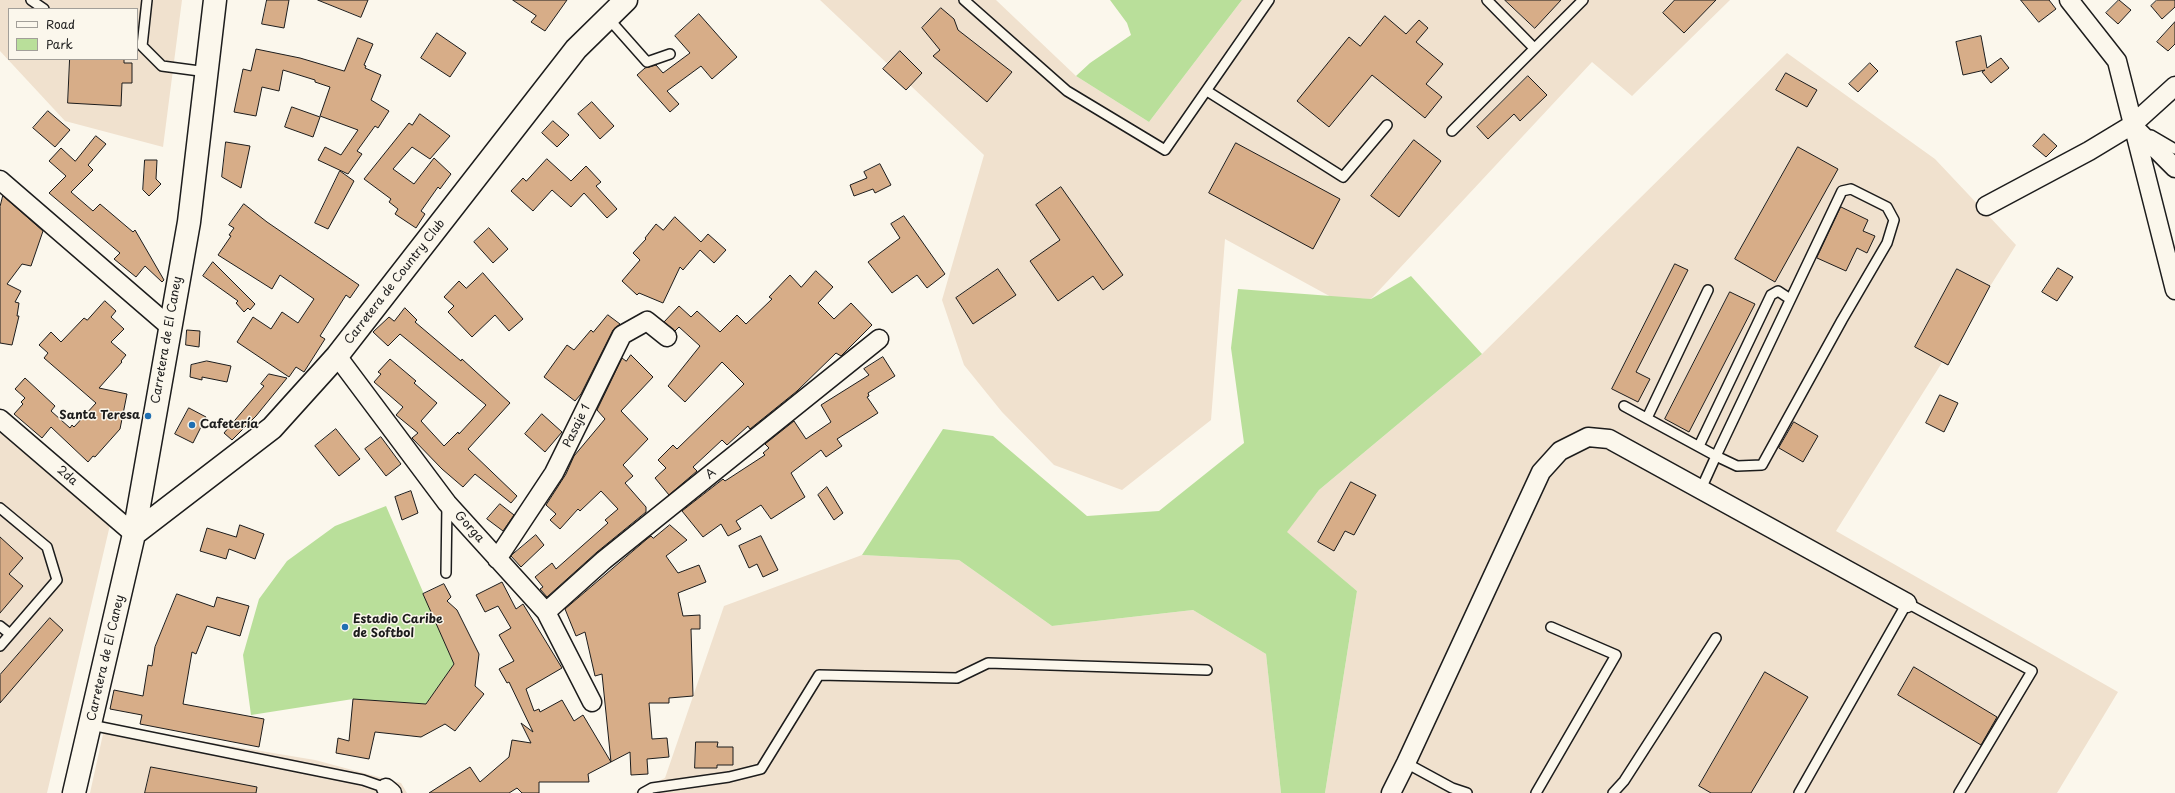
<!DOCTYPE html>
<meta charset="utf-8">
<style>
body{margin:0}
#map{position:relative;width:2175px;height:793px;overflow:hidden;background:#fbf7ec;font-family:"Playpen Sans",sans-serif}
canvas{display:block}
.legend{position:absolute;left:8px;top:8px;width:130px;height:52px;box-sizing:border-box;background:#fbf7ec;border:1px solid #a29f99;margin:0;padding:5px 7px;list-style:none;font-size:12px;color:#1c1c1c}
.legend li{display:flex;align-items:center;gap:8px;height:20px}
.legend b{width:20px;border:1px solid #a29f99}
</style>
<div id="map">
<canvas width="2175" height="793"></canvas>
<ul class="legend">
<li><b style="height:5px;background:#fbf7ec"></b>Road</li>
<li><b style="height:11px;background:#b9df9a"></b>Park</li>
</ul>
</div>
<script>
const c = document.querySelector('canvas').getContext('2d');
c.lineJoin = 'round';
function paint(path, color) { c.fillStyle = color; c.fill(path, 'evenodd'); }
function stroke(path, color, width, dash) { c.strokeStyle = color; c.lineWidth = width; c.lineCap = dash ? 'butt' : 'round'; c.setLineDash(dash || []); c.stroke(path); }
function write(font, color, halo, rows, align = 'center') {
  c.font = font + ' "Playpen Sans",sans-serif'; c.lineWidth = 3; c.setLineDash([]); c.textBaseline = 'middle'; c.strokeStyle = halo; c.fillStyle = color; for (const [text, x, y, turn = 0] of rows) {
    c.save(); c.translate(x, y); c.rotate((+turn || 0) * Math.PI / 180); c.textAlign = isNaN(turn) ? turn : align; if (halo) c.strokeText(text, 0, 0); c.fillText(text, 0, 0); c.restore();
  }
}
const built = new Path2D(`
 M0 0H182L163 147 65 121 0 51ZM9 9H137V59H9Z
 M820 0H996L1076 76 1149 122 1242 0H1730L1632 96 1592 62 1371 299 1333 298 1225 239 1211 420 1122 490 1054 465 1002 412 964 365 942 300 984 155Z
 M1787 53 1935 159 2016 245 1836 531 2118 692 2057 793H1325L1357 591 1286 532 1319 490 1482 354Z
 M0 432 110 525 47 793H0Z
 M862 555 959 560 1052 626 1193 610 1266 654 1281 793H634L665 778 724 606Z
 M105 725 315 760 401 783 407 793H90Z`);
const green = new Path2D(`
 M1110 0H1242L1149 122 1076 76 1090 63 1131 35 1127 23Z
 M1411 276 1482 354 1319 490 1287 532 1357 591 1325 793H1281L1266 654 1193 610 1052 626 959 560 862 555 943 429 993 436 1087 516 1159 511 1244 443 1231 348 1238 289 1371 299Z
 M386 506 454 664 426 704 353 699 251 715 243 655 259 599 287 561 335 526Z`);
const building = new Path2D(`
 M267 0H289L284 28 262 24Z
 M318 0H368L361 17Z
 M513 0H567L545 31 531 22 536 16Z
 M1505 0H1561L1535 28Z
 M1675 0H1716L1684 33 1663 13Z
 M2021 0H2049L2056 9 2039 22Z
 M2119 0 2131 10 2118 24 2106 13Z
 M2157 0H2175V7L2162 19 2151 6Z
 M941 8 954 19 958 30 1012 72 987 102 933 56 940 50 922 28Z
 M699 14 737 57 712 79 701 66 667 91 679 104 670 112 637 75 645 68 656 65 663 73 690 53 675 36Z
 M1385 16 1406 34 1419 20 1428 28 1416 42 1443 64 1426 84 1442 97 1425 118 1372 75 1329 127 1297 101 1349 37 1360 46Z
 M2175 22V44L2168 51 2157 42Z
 M437 33 466 53 450 77 421 58Z
 M1981 36 1987 68 2001 58 2009 68 1991 83 1982 72 1985 70 1963 75 1956 42Z
 M358 38 373 44 364 65 366 66 365 68 381 75 371 100 389 111 378 128 375 126 357 151 362 154 348 174 318 160 325 147 341 155 358 130 320 116 330 87 315 82V80L283 70 279 91 262 87 256 116 234 112 243 69 251 71 256 49 300 58 344 71Z
 M900 51 922 73 906 90 883 69Z
 M70 59H124V63H132V83H122L121 106 68 103Z
 M1870 63 1878 71 1858 92 1849 84Z
 M1786 73 1817 90 1807 107 1776 90Z
 M1528 76 1547 95 1520 121 1514 114 1488 139 1477 127Z
 M592 102 614 126 600 139 578 114Z
 M292 107 320 117 313 137 285 127Z
 M48 111 70 130 55 147 33 128Z
 M420 114 450 136 430 159 412 147 393 169 414 184 434 158 451 174 440 189 438 187 421 211 425 214 416 228 395 214 398 209 389 202 391 199 364 179 409 123 412 125Z
 M553 121 569 135 557 147 542 133Z
 M2044 134 2057 146 2046 157 2033 146Z
 M96 136 106 144 88 165 93 170 71 192 93 211 100 204 133 232 135 230 164 280 162 282 145 266 136 277 114 259 120 253 49 193 66 176 49 161 61 148 75 161Z
 M1414 140 1441 161 1399 217 1371 196Z
 M226 142 250 146 241 188 222 177Z
 M1236 143 1340 199 1313 249 1209 193Z
 M1798 147 1838 169 1775 282 1735 259Z
 M547 159 571 181 586 166 601 182 596 186 617 209 607 218 584 193 571 207 552 190 533 211 511 191 523 178 526 181Z
 M145 160H157L156 179 161 184 149 196 143 190Z
 M880 164 891 185 875 193 873 189 854 196 850 185 867 178 864 172Z
 M340 171 354 181 328 229 315 223Z
 M1061 187 1123 275 1103 290 1093 276 1058 301 1030 261 1060 240 1036 205Z
 M3 196 43 231 31 266 22 264 7 284 21 291 15 302 19 303 17 316H19L12 345 0 343V207Z
 M244 204 267 222 359 285 350 298 346 295 320 336 325 339 304 372 296 367 289 377 237 342 253 317 271 329 282 312 298 323 314 299 280 275 272 289 218 255 231 236 229 235 234 228 229 225Z
 M1841 207 1868 220 1863 231 1875 236 1867 253 1857 248 1846 271 1817 258Z
 M904 216 945 274 927 288 917 275 892 293 868 262 900 238 891 224Z
 M675 217 701 242 708 234 726 250 714 263 700 250 683 270 680 267 663 303 639 293 637 295 622 281 640 260 633 253 646 239 645 238 656 224 663 230Z
 M489 228 508 249 493 263 474 242Z
 M213 262 255 304 250 310 248 308 244 312 236 303 238 301 203 276Z
 M1675 264 1688 270 1636 372 1650 379 1638 402 1612 389Z
 M2058 268 2073 277 2057 301 2042 292Z
 M998 269 1016 295 973 324 956 298Z
 M1957 269 1990 286 1948 365 1915 347Z
 M816 271 833 287 818 303 834 319 851 303 872 325 841 356 836 353 797 391 750 429 748 426 727 445 722 440 693 467 697 471 669 495 655 478 666 468 658 460 673 445 677 449 744 384 722 362 685 402 668 386 700 346 679 327 675 331 664 322 679 306 691 317 697 311 720 332 737 315 746 324 772 299 769 297 790 275 801 287Z
 M483 273 523 319 509 331 495 315 472 337 448 312 454 306 444 297 459 281 466 288Z
 M1730 292 1755 304 1689 432 1665 419Z
 M105 301 116 311 111 317 124 329 111 342 126 355 121 361 122 362 99 388 127 394 120 429 95 457 93 456 88 462 51 427 42 438 14 414 23 404 21 402 25 398 15 389 25 378 55 406 51 411 70 428 72 425 74 427 96 403 44 358 48 353 39 345 51 332 61 342 84 318 87 320Z
 M405 308 417 320 415 322 461 361 462 359 510 403 468 449 517 496 511 503 475 474 463 487 442 469 412 438 418 433 396 415 403 407 374 382 381 374 378 372 390 359 416 381 414 383 437 403 421 421 444 446 458 432 459 434 486 405 400 334 388 346 373 332 389 317 394 321Z
 M608 315 620 324 613 330 581 394 575 401 544 377 567 345 574 350 591 330 593 332Z
 M187 330 200 331 199 347 186 345Z
 M631 355 653 377 621 411 648 439 623 465 633 476 625 483 646 507V512L597 552 547 597 540 589 543 587 535 577 552 563 556 569 608 523 605 520 618 509 601 491 580 511 578 509 560 529 550 520 556 514 546 505 566 474 574 456 605 419 597 410 622 358 626 361Z
 M883 357 895 376 868 393 869 396 867 397 878 413 837 439 842 446 826 457 821 450 791 473 805 497 771 519 761 505 736 521 741 529 728 536 721 524 703 537 682 511 723 479 725 481 765 455 763 453 769 448 765 444 794 421 806 439 831 422 821 405 869 375 864 369Z
 M207 361 231 366 227 382 202 377V380L190 377 191 365Z
 M269 374 287 378 256 416 232 440 224 433 264 386 261 384Z
 M1940 395 1958 403 1944 432 1926 423Z
 M189 408 206 417 193 443 175 434Z
 M542 414 562 432 545 452 525 434Z
 M1794 422 1818 436 1803 462 1779 448Z
 M336 429 360 459 339 476 315 446Z
 M381 437 401 464 386 476 365 449Z
 M1351 482 1376 495 1354 535 1345 531 1334 551 1318 542Z
 M827 487 843 513 834 520 818 495Z
 M411 491 418 513 402 520 395 497Z
 M500 504 514 515 503 531 487 519Z
 M240 525 264 534 255 559 229 549 226 559 200 551 207 528 236 537Z
 M670 525 687 540 666 556 678 573 699 565 706 582 678 593 683 616 700 615V629H691L693 696 669 698V703H649L652 739 667 738 669 757 647 759 648 774 631 775 630 752 588 774 589 782H539V793H522L517 788 509 793H429L470 767 480 782 509 757 512 740 531 743 521 723 533 732 509 682 507 683 499 669 514 661 499 635 511 628 498 606 485 612 476 595 502 582 516 609 523 604 562 668 526 689 534 711 539 709 540 712 562 700 574 721 583 715 611 762 602 674 595 676 585 632 576 636 565 609 647 539 651 536 653 538Z
 M536 535 544 545 521 567 511 556Z
 M761 536 778 570 763 577 757 564 749 568 739 546Z
 M0 537 23 558 9 574 23 586 0 613Z
 M444 584 451 597 447 601 457 610 479 654 475 686 484 694 455 731 445 724 421 737 375 732 369 759 336 753 338 738 349 741 353 699 426 704 454 664 423 594Z
 M177 594 214 607 217 597 249 606 240 636 207 626 196 654 192 652 183 704 264 719 259 747 140 724 142 715 110 709 114 690 143 696 148 665 152 666 155 647Z
 M50 618 63 630 0 703V675Z
 M1914 667 1997 717 1981 745 1898 695Z
 M1765 672 1808 697 1751 793H1711L1699 786Z
 M696 742H718L717 747H733V765H717V768H695Z
 M151 767 257 787 256 793H145Z`);
const lane = new Path2D(`
 M31 0 44 9
 M147 0 142 46 162 66 207 72
 M964 0 1067 91 1165 150 1269 0
 M1487 0 1534 48
 M608 18 647 62 670 54
 M1207 91 1343 177 1387 125
 M1452 131 1583 0
 M2151 135 2175 149
 M1851 189 1887 207 1894 220 1887 243 1842 320 1762 465 1737 466 1716 456 1842 191Z
 M1624 406 1716 456 1701 489
 M1647 418 1708 290
 M1699 446 1771 295 1778 291 1790 299
 M0 508 47 547 57 580 0 646
 M446 573 447 504
 M0 626 10 634
 M91 725 363 780 386 788
 M1406 763 1452 788 1467 793
 M643 793 652 788 729 777 761 769 819 675 957 678 988 663 1207 670
 M1536 793 1616 655 1551 627
 M1613 793 1624 781 1716 638
 M1799 793 1907 603 2032 671 1959 793`);
const street = new Path2D(`
 M2069 0 2117 61 2175 290
 M2133 126 2175 168
 M0 180 169 326
 M1986 206 2089 151 2132 125 2175 86
 M337 356 447 503 546 612 592 702
 M0 419 134 534
 M497 559 554 473 622 335 647 321 667 337
 M546 612 604 560 879 339
 M386 788 392 793
 M1391 793 1406 763 1541 472 1560 451 1588 437 1609 439 1907 603`);
const secondary = new Path2D(`
 M134 534 272 428 337 356 576 49 626 0
 M74 793 134 534 189 222 215 0`);
const markers = [
 [148,416,4,"#1f6fb2"],
 [192,425,4,"#1f6fb2"],
 [345,627,4,"#1f6fb2"]
];
const streetNames = [
 ["Carretera de Country Club",395,282,-52],
 ["Carretera de El Caney",167,340,-80],
 ["Pasaje 1",577,426,-64],
 ["A",711,474,-39],
 ["2da",67,476,41],
 ["Gorga",469,527,48],
 ["Carretera de El Caney",106,658,-77]
];
const poiNames = [
 ["Santa Teresa",140,416,"right"],
 ["Cafetería",200,425],
 ["Estadio Caribe",353,620],
 ["de Softbol",353,634]
];
paint(built, '#f0e1ce');
paint(green, '#b9df9a');
paint(building, '#d7ad88');
stroke(building, '#1c1c1c', 1);
stroke(lane, '#1c1c1c', 12);
stroke(street, '#1c1c1c', 21);
stroke(secondary, '#1c1c1c', 25);
stroke(lane, '#fbf7ec', 9);
stroke(street, '#fbf7ec', 18);
stroke(secondary, '#fbf7ec', 22);
for (const [x, y, r, color] of markers) { const dot = new Path2D(); dot.arc(x, y, r, 0, 2 * Math.PI); c.fillStyle = color; c.fill(dot); stroke(dot, '#fbf7ec', 1.5); }
write('12px', '#1c1c1c', '#fbf7ec', streetNames);
write('bold 12px', '#1c1c1c', '#fbf7ec', poiNames, 'left');
</script>
